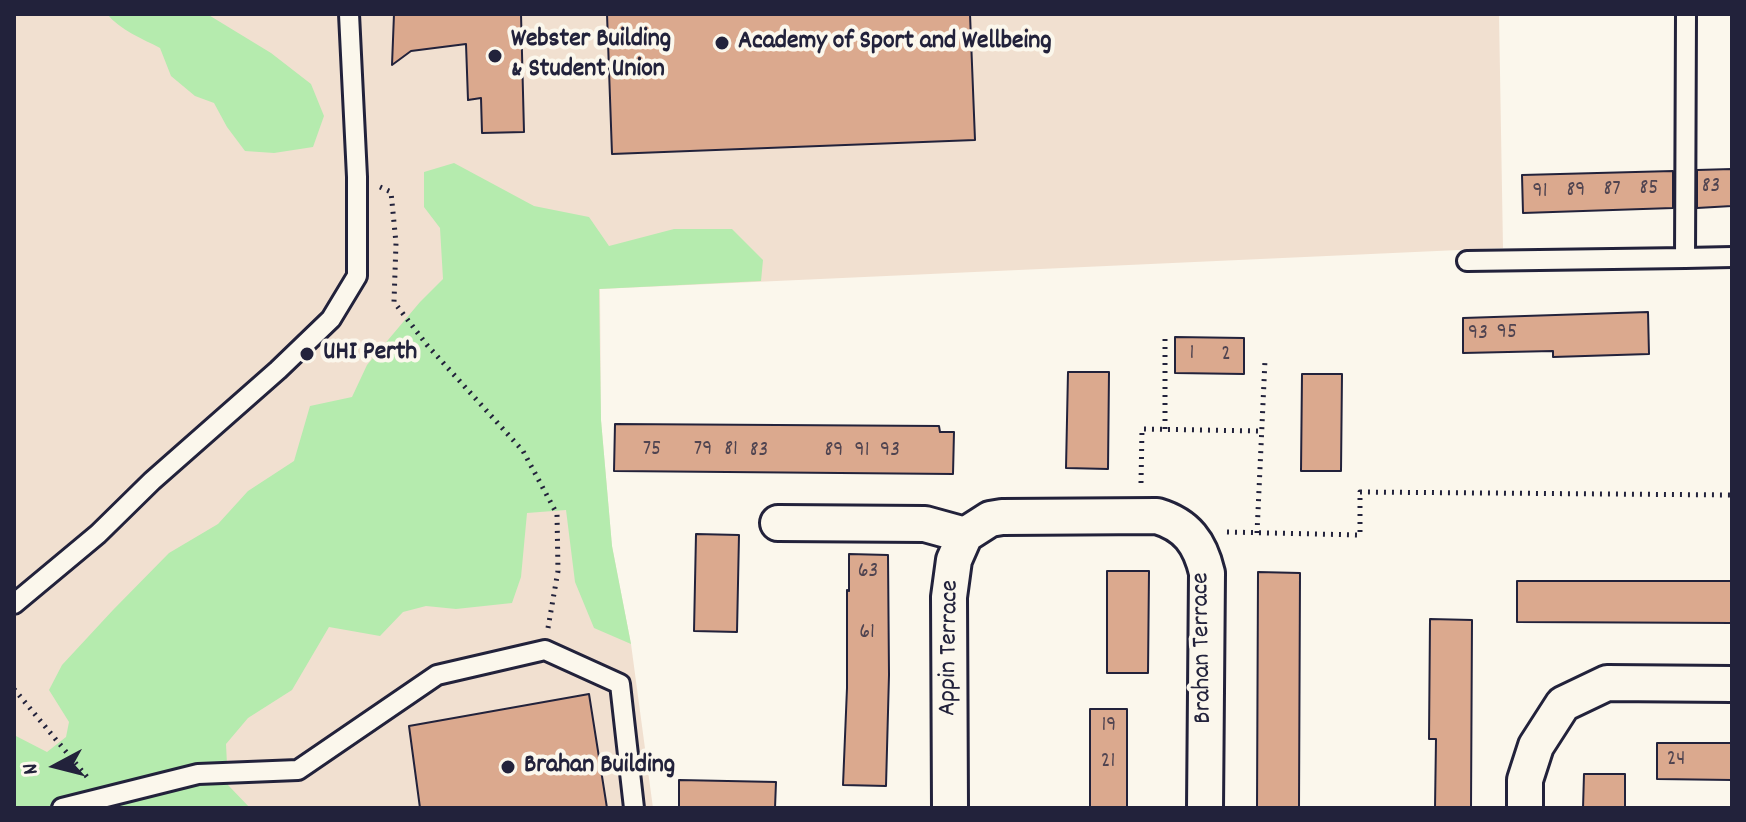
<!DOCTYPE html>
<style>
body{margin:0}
#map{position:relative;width:1746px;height:822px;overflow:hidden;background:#fbf7ec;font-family:Dekko,sans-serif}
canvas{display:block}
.frame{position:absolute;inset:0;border:16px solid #22223b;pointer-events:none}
.north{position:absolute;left:16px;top:726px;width:80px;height:80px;-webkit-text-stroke:6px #fbf7ec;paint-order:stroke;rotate:263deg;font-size:22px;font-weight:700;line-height:32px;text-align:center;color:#22223b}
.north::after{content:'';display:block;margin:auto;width:28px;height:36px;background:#22223b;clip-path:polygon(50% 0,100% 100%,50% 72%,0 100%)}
</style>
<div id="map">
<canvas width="1746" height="822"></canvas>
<div class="frame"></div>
<div class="north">N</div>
</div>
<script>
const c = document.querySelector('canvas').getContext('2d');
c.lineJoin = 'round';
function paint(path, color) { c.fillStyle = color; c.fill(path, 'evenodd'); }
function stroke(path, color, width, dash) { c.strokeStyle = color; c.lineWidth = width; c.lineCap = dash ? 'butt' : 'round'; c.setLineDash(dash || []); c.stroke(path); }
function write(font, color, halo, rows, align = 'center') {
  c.font = font + ' Dekko,sans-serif'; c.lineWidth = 8; c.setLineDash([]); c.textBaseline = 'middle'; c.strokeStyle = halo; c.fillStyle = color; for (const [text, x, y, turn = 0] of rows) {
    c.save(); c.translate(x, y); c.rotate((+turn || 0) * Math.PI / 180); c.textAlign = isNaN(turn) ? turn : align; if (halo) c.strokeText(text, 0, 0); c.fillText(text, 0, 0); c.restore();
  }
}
const built = new Path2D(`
 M14 14H1499L1503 248 600 289 601 420 612 546 631 644 653 808H14Z`);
const green = new Path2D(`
 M107 14H207L271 53 311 84 324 116 313 147 274 153 245 151 227 127 214 103 195 96 171 76 160 48C143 39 120 30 107 14Z
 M454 163 534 206 589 217 609 246 674 229H732L763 260 761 281 599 289 601 420 612 546 631 644 594 628 575 582 566 510 527 513 521 577 512 603 456 609 426 606 403 612 380 636 329 627 292 690 248 718 226 744 228 785 250 808H14V735L47 752 66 737 69 722 49 690 62 665 113 610 169 553 218 524 248 491 294 461 310 406 352 397 367 365 420 302 443 279 440 228 424 207V172Z`);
const building = new Path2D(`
 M394 14H521L524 132 482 133 481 98 468 100 466 44 411 51 392 65Z
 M607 14H970L975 140 612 154Z
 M1732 169V206L1697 208V170Z
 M1673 171V208L1523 213 1522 175Z
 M1648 312 1649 354 1553 357V351L1463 353V318Z
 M1175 337 1244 338V374L1175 373Z
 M1068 372H1109L1108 469 1066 468Z
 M1302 374H1342L1341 471H1301Z
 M615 424 939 426 940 432H954L953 474 614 471Z
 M696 534 739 535 737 632 694 631Z
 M849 554 888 555 889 675 886 786 843 785 847 688V590L849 591Z
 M1107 571H1149L1148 673H1107Z
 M1258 572 1300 573 1299 808H1257Z
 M1517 581H1732V623L1517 622Z
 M1430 619 1472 620 1471 808H1435L1436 739H1429Z
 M589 694 607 808H420L409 726Z
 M1090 709H1127V808H1090Z
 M1657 743H1732V780L1657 779Z
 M1584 774H1625V808H1583Z
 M679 780 776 782 775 808H679Z`);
const path = new Path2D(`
 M380 187 391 192 396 243 394 302 427 345 523 451 557 514 558 571 548 628
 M1165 429V337
 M1141 483 1142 429 1261 431
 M1227 532 1360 535V492L1732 495
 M1257 533 1265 360
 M14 689 87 777`);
const lane = new Path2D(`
 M1686 14 1685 258 1732 257
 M1467 261 1685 258
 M14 604 98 534 152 481 278 370 331 319 357 276V177L349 14
 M62 808 198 774 298 770 437 675 545 650 620 684 634 808`);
const street = new Path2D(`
 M778 523 925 524 965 535 954 560 949 597 950 808
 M965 535 990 519 1002 517 1157 516C1187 525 1200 543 1207 573L1205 808
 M1525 808V780L1536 746 1563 704 1607 683 1732 684`);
const markers = [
 [722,43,8,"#22223b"],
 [495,56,8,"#22223b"],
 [307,354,8,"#22223b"],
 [508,767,8,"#22223b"]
];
const numberNames = [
 ["83",1711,188],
 ["85",1649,190],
 ["87",1612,191],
 ["89",1576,192],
 ["91",1540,193],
 ["95",1507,334],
 ["93",1478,335],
 ["1",1192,355],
 ["2",1226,356],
 ["75",652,451],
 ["79",703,451],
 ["81",731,451],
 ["83",759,452],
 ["89",834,452],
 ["91",862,452],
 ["93",890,452],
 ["63",868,573],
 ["61",867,634],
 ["19",1109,727],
 ["24",1676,761],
 ["21",1108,763]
];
const poiNames = [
 ["Webster Building",511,41],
 ["& Student Union",511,71],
 ["Academy of Sport and Wellbeing",738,43],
 ["UHI Perth",323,354],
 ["Brahan Building",524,767]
];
const streetNames = [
 ["Appin Terrace",951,648,-89],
 ["Brahan Terrace",1204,648,-91]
];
paint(built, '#f1e0d0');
paint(green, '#b5ebae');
paint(building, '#dba98e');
stroke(building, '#22223b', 2);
stroke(lane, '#22223b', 24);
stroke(street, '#22223b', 40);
stroke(path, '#22223b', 5, [2, 6]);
stroke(lane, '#fbf7ec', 18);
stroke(street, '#fbf7ec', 34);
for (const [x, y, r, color] of markers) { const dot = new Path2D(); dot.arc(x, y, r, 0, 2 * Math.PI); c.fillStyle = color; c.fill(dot); stroke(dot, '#fbf7ec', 3); }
write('22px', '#504450', null, numberNames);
write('bold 26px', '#22223b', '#fbf7ec', poiNames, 'left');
write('26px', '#22223b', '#fbf7ec', streetNames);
</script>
